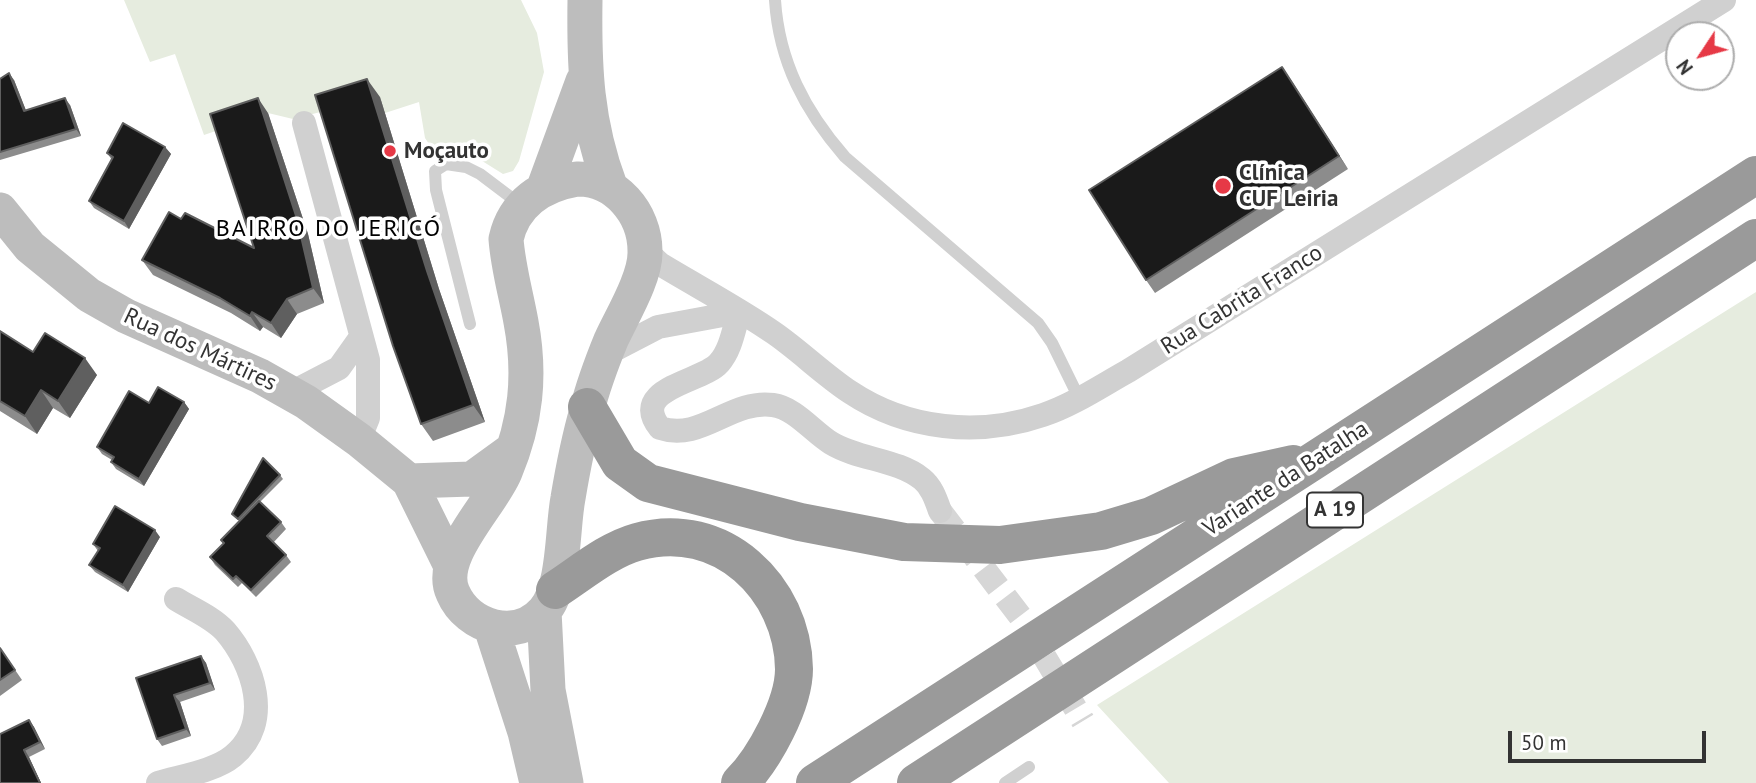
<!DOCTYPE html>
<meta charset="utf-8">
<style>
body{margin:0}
#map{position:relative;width:1756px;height:783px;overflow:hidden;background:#fff;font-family:"PT Sans",sans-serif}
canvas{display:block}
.north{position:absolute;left:1665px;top:21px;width:70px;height:70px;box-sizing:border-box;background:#fff;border:2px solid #adadad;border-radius:50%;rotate:234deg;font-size:19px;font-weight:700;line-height:28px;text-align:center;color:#333}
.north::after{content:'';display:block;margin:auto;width:24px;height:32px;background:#e63946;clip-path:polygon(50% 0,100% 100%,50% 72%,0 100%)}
.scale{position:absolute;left:1508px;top:731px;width:198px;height:32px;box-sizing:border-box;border:4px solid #333;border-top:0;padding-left:9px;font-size:21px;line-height:24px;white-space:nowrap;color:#333;-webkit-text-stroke:5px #fff;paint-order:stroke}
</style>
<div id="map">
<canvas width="1756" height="783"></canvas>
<div class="north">N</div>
<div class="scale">50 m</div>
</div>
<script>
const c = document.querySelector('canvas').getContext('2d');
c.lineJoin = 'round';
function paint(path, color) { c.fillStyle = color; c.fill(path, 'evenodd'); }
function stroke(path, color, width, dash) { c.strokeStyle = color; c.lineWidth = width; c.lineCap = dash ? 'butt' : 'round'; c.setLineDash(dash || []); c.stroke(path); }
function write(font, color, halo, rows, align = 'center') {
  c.font = font + ' "PT Sans",sans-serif'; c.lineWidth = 7; c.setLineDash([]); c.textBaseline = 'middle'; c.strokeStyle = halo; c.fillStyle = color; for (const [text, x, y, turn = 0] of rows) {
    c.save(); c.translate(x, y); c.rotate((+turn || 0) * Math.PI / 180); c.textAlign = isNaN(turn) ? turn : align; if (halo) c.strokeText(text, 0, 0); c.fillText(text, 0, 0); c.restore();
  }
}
const green = new Path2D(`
 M124 0H521L537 33 544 72 519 161 513 171 503 174 471 154 444 152 429 144 425 138 419 102 385 113 379 97 293 119 268 113 204 135 175 54 150 62Z
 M1756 292V783H1169L1097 705Z`);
const minorTunnel = new Path2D(`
 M940 511 1020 616 1083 721`);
const service = new Path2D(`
 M775 0C779 62 805 111 845 157L1038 323 1052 343 1079 398
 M470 324 436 190 435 171 446 164 466 167 480 174 521 205
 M1005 783 1029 767`);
const minor = new Path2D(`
 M304 123 368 360V418L359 440
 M645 250 660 264C698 287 738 308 774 333 800 351 823 374 850 392 907 430 979 437 1043 415 1073 405 1101 386 1128 371L1724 0
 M739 312C734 328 731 350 719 363 703 382 628 388 660 428 701 442 731 399 773 405 795 408 813 432 831 443 859 460 897 459 922 479 932 487 936 500 940 511
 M606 354 658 327 739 312
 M291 393 339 368 361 337
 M158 783C181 776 215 771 233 756 274 723 253 663 225 631 212 617 192 609 176 599`);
const secondary = new Path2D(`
 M585 0C584 67 586 122 610 186
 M577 179C615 178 645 213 645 251 646 277 622 316 611 340 602 362 593 386 587 410 579 438 573 468 568 498 562 529 565 587 544 611 517 642 468 628 453 593 436 557 491 506 505 472 526 422 531 375 521 322 516 294 508 267 506 239 514 203 542 185 577 179Z
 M543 190 583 81
 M0 210 30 247 89 295 126 316 260 376 306 402 359 440 409 481 450 564
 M409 481 472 479 512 450
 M544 611 548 690 566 783
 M491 627 525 732 537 783`);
const motorway = new Path2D(`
 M587 407 620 463 648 483 800 522 904 542 1000 545 1101 531 1151 516 1234 477 1293 464
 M555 590C580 574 608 550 637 542 721 518 793 588 794 669 794 704 764 759 740 783
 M815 783 1756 175
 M916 783 1756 238`);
const wall = new Path2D(`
 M1282 67 1348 169 1155 293 1146 280Z
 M0 79 14 80 26 111 70 105 81 136 0 160Z
 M380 97 439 289 485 422 433 441 421 424Z
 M268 113 308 234 324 303 297 314 281 338 263 327 260 331 231 313 153 275 142 260 181 219 254 248Z
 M165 147 171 154 129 229 94 208 89 201 112 160 107 153Z
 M0 331 33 352 97 375 70 418 53 408 37 434 0 411Z
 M184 402 189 409 144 486 116 469 111 462 112 460 102 454 97 447 149 403Z
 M280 475 283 479 260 502 281 522 286 529 273 543 286 555 291 562 256 597 242 583 238 587 215 565 210 557 223 544 221 540 239 521 232 514Z
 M160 537 128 592 95 572 89 565 98 551 93 544Z
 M0 648 22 680 0 696Z
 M201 656 206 663 215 690 180 702 191 736 162 746 157 739 136 678Z
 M29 720 34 727 45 749 29 757 41 783H0Z`);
const shadedWall = new Path2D(`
 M1282 67 1291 80 1348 169 1339 156Z
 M9 73 14 80 29 118 24 111Z
 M367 79 380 97 439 289 485 422 473 405 427 271Z
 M65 98 70 105 81 136 76 129Z
 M258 98 268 113 308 234 324 303 313 288Z
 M165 147 171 154 129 229 124 221Z
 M287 299 297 314 281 338 271 323Z
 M252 312 263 327 260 331 250 316Z
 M85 358 97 375 70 418 58 401Z
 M41 390 53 408 37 434 25 416Z
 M184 402 189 409 144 486 139 479Z
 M155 530 160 537 128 592 123 585Z
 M201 656 206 663 215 690 210 683Z
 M174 695 180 702 191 736 186 729Z
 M29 720 34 727 45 749 40 742Z
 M24 750 29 757 41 783H40Z`);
const building = new Path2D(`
 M1282 67 1339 156 1146 280 1089 190Z
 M9 73 24 111 65 98 76 129 0 152V79Z
 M367 79 427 271 473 405 421 424 393 346 315 95Z
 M258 98 297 219 313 288 287 299 271 323 252 312 250 316 220 298 142 260 169 212 181 219 185 213 254 248 210 114Z
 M123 123 165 147 124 221 89 201 113 157 107 153Z
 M0 331 33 352 45 333 85 358 58 401 41 390 25 416 0 401Z
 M158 387 184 402 139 479 111 462 114 457 97 447 129 391 149 403Z
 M263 458 280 475 238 519 232 514Z
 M259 501 281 522 267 536 286 555 251 590 236 576 233 579 210 557 224 543 221 540Z
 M115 506 155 530 123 585 89 565 100 548 93 544Z
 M0 648 15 670 0 680Z
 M201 656 210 683 174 695 186 729 157 739 136 678Z
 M29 720 40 742 24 750 40 783H0V734Z`);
const markers = [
 [390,151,7,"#e63946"],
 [1223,186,9,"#e63946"]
];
const shields = [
 [1335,510,56]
];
const shieldNames = [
 ["A 19",1335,510]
];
const poiNames = [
 ["Moçauto",404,151],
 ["Clínica",1239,173],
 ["CUF Leiria",1239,199]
];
const streetNames = [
 ["Rua Cabrita Franco",1242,300,-32],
 ["Rua dos Mártires",200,350,25],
 ["Variante da Batalha",1286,479,-33]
];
const neighbourhoodNames = [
 ["BAIRRO DO JERICÓ",329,229]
];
paint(green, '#e6ecdf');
stroke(minorTunnel, '#d6d6d6', 24, [24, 12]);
stroke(service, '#d0d0d0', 12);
stroke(minor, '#d0d0d0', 24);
stroke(secondary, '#bdbdbd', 35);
stroke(motorway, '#9a9a9a', 38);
paint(wall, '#8c8c8c');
paint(shadedWall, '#5f5f5f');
paint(building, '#1a1a1a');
stroke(building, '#5f5f5f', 2);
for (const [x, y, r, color] of markers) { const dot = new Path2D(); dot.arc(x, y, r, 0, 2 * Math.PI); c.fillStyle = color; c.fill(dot); stroke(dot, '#fff', 2.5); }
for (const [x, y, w] of shields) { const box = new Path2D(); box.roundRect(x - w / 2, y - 17.5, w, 35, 5); c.fillStyle = '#fff'; c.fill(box); stroke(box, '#333', 2); }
write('bold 21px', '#333', null, shieldNames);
write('bold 23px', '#333', '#fff', poiNames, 'left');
write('23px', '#333', '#fff', streetNames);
c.letterSpacing = '2px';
write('24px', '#000', '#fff', neighbourhoodNames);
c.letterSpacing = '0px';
</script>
